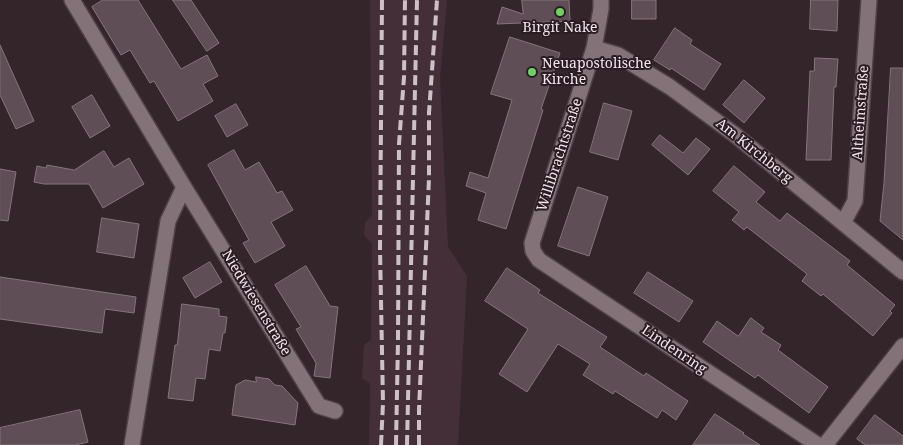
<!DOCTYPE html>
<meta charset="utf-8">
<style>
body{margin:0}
canvas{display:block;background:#34252b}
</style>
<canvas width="903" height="445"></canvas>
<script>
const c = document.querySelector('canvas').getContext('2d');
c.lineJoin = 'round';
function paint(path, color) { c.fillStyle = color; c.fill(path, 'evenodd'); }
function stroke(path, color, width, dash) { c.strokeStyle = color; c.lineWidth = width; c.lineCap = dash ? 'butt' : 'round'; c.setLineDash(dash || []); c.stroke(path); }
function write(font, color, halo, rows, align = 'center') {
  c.font = font + ' "Noto Serif",serif'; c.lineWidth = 4; c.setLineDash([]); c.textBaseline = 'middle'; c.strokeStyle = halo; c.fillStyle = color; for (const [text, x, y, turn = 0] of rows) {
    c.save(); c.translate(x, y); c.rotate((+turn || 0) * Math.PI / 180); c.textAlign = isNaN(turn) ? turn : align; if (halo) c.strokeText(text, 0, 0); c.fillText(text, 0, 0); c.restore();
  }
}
const built = new Path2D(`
 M370 0H447L440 78 448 247 467 276 458 445H369L370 383 362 378 364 345 371 340 372 244 364 235 365 222 372 216Z`);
const building = new Path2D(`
 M103 0H138L181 69 207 55 218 76 203 84 213 101 178 121 154 81 150 83 130 50 121 55 92 7Z
 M173 0H191L219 43 207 51Z
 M522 0H569L570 21 497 24 502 7 523 14Z
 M632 0H656V19H632Z
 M811 0H838L837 31 810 29Z
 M675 28 692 40 690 44 721 64 704 90 671 68 670 70 654 60Z
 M510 37 560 53 541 109 543 110 506 229 478 220 486 193 466 186 470 172 488 178 512 100 491 94Z
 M0 45 34 121 16 129 0 95Z
 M815 58 838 59 836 87H834L831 160H806L810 71H814Z
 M891 68H903V240L880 221 884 183Z
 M744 80 765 98 744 123 723 105Z
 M92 95 110 126 90 138 72 107Z
 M604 103 632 111 618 160 590 152Z
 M236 104 248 125 227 137 215 116Z
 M660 135 683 153 696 138 710 149 688 175 652 145Z
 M234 150 245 170 259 162 277 193 282 191 293 210 271 222 285 246 255 263 243 243 249 240 208 165Z
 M104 151 114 167 129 158 144 184 103 208 89 184H44L34 182 37 166 46 168 47 165 74 170Z
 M734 166 765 192 756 202 780 221 787 213 850 261 847 265 895 305 890 311 892 313 873 336 823 294 821 296 802 281 807 274 747 227 744 230 732 220 739 212 713 191Z
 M0 169 16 172 8 221 0 220Z
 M578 187 608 197 589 256 558 246Z
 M102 218 139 224 134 258 97 252Z
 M210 262 222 282 195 298 183 278Z
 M306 266 330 306 338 307 330 378 314 376 316 363 296 329 301 327 275 285Z
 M507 268 540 290 538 293 607 337 600 347 644 376 646 373 688 401 676 420 662 410 657 418 615 391 613 394 583 375 590 364 558 344 527 392 499 374 528 329 485 301Z
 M648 272 693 301 679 322 634 293Z
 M0 277 136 297 134 313 105 309 102 333 0 319Z
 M182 304 219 309V316L227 317 225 333H223L220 351 209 349 205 379 196 378 193 401 168 398 175 345H177Z
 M751 318 764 328 761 332 781 345 778 350 828 387 809 413 758 375 755 378 703 342 717 321 738 336Z
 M256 377 269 379 275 385 282 386 298 403 295 425 232 415 236 385 245 380 256 382Z
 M80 410 88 442 75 445H0V428Z
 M715 414 744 433 743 434 760 445H693Z
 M875 415 903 436V445H865L857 439Z`);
const minor = new Path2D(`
 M72 0 184 187 319 406 335 411
 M601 0V9L594 48 532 243 533 251 539 260 818 445
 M594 48 618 55 670 87 734 134 903 272
 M843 223 855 201 869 0
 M132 445 168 221 184 187
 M825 445 903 346`);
const rail = new Path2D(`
 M381 445 383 403 380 249 382 0
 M396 445 398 341 399 144 404 77 405 0
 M407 445 417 0
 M419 445V410L429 178V113L437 0`);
const markers = [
 [560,12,5,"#6cd362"],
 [532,72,5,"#6cd362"]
];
const poiNames = [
 ["Birgit Nake",560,28],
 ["Neuapostolische",542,64,"left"],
 ["Kirche",542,80,"left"]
];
const streetNames = [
 ["Altheimstraße",861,113,-86],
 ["Am Kirchberg",754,151,39],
 ["Willibrachtstraße",560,155,-72],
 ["Niedwiesenstraße",256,303,59],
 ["Lindenring",674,350,34]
];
paint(built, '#442f38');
paint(building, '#5f4e55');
stroke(building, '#85747b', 1);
stroke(minor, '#4e4248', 18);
stroke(minor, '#847279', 15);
stroke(rail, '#ccc1c6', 4, [10, 5]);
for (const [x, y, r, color] of markers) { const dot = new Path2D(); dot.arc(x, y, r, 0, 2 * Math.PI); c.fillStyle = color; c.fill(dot); stroke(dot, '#2a1c22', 2); }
write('14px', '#f1e7eb', '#2a1c22', poiNames);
write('14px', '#f1e7eb', '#2a1c22', streetNames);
</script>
